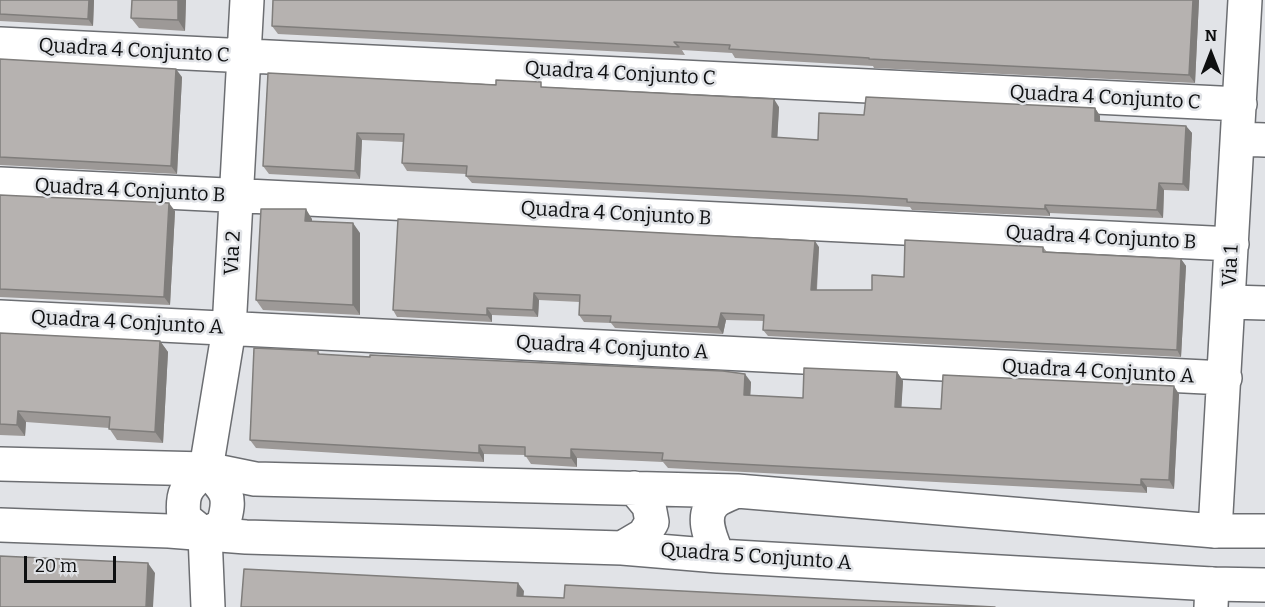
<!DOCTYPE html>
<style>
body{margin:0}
#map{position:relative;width:1265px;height:607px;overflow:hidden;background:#e1e3e7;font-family:Bitter,serif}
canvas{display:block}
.north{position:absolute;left:1181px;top:24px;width:60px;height:60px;-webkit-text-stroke:4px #e1e3e7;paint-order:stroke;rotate:0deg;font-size:16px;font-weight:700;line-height:24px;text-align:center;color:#0e0f10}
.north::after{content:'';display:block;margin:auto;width:21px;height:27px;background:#0e0f10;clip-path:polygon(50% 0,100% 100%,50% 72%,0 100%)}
.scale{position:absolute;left:24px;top:556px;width:92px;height:27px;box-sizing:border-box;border:3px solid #0e0f10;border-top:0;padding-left:8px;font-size:18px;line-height:21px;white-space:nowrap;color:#0e0f10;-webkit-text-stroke:4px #e1e3e7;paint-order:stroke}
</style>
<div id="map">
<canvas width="1265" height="607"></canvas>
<div class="north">N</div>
<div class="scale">20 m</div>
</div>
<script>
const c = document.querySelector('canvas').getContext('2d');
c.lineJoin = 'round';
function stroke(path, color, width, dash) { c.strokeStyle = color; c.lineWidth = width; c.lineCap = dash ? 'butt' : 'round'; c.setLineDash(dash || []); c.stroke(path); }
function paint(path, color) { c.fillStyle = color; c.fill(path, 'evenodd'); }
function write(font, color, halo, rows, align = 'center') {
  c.font = font + ' Bitter,serif'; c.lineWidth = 5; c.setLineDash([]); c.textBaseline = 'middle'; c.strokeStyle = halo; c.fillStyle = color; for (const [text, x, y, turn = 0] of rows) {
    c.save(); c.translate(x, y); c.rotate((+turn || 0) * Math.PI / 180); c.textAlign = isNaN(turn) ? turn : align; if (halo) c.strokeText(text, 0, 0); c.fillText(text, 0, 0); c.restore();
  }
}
const street = new Path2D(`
 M0 44 1240 104
 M1238 139 1265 140
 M0 184 1232 244
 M1229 302 1265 303
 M0 317 1225 378
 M206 469 229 329 247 0
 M1215 531 1245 0
 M205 535 184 518C181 491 187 487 206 469
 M205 535 223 525C232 495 227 491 206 469
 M205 535 208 607
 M1211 607 1212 584`);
const secondary = new Path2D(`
 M0 464 206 469 255 479 737 491 1215 531H1265
 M0 525 169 531 246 537 622 548 718 556 1212 584 1265 585
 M622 548 644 535 652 522 649 506 634 488
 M718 556C712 541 699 516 715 502 721 497 730 494 737 491`);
const wall = new Path2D(`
 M0 0H94L93 26 0 21Z
 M186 0 185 31 139 28 131 18Z
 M273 0H1199L1195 83 874 68 873 66 735 58 732 53 682 50 685 55 278 34 272 26Z
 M0 59 182 77 177 174 0 165Z
 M268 73 545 87 779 107 777 138 818 140 864 115 1095 108 1100 116V121L1186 126 1192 133 1189 191 1164 190 1163 218 1050 213V216L912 210 910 207 865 204 472 183 466 176V174L407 171 402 163 403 142 362 140 360 179 269 174 263 166Z
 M0 195 175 211 170 305 0 297Z
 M312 219V222L360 233V315L263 310 256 300Z
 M819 247 817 290H872L904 277 1043 247 1047 252 1181 259 1186 266 1181 357 768 336 763 330 764 321 726 320 723 334 615 328 611 323 584 322 579 315 580 302 539 300 538 317 492 315V322L401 317H397L393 310Z
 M0 333 160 341 168 352 163 443 117 440 109 428 26 422 25 436 0 435Z
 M318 351 320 354 751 382 750 395 803 398 897 372 903 381 901 407 941 409 1179 394 1174 489 1147 487V493L668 468 663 462 577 458V467L531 464 525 455 484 454V462L256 448 250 440Z`);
const shadedWall = new Path2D(`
 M89 0H94L93 26 88 19Z
 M178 0H186L185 31 178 20Z
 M1193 0H1199L1195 83 1189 75Z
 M176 69 182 77 177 174 171 166Z
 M774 99 779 107 777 145 772 137Z
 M1095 108 1100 116V129L1095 121Z
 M1186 126 1192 133 1189 191 1183 184Z
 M357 133 362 140 360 179 355 171Z
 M1159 183 1164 190 1163 218 1157 210Z
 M169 203 175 211 170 305 164 297Z
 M1045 205 1050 213V216L1045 209Z
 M306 209 312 219V231L305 221Z
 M353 223 360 233V315L353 305Z
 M815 241 819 247 816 297 811 290Z
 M1181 259 1186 266 1181 357 1177 350Z
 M534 293 539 300 538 317 533 310Z
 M487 308 492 315V322L487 315Z
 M721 313 726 320 723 334 718 327Z
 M160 341 168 352 163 443 155 432Z
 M897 372 903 381 901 415 895 407Z
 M745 374 751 382 750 403 744 395Z
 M1174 386 1179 394 1174 489 1169 480Z
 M18 411 26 422 25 436 17 425Z
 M479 445 484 454V462L479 453Z
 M571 449 577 458V467L571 458Z
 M1141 479 1147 487V493L1141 485Z
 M148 563 155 573 153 607H146Z
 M518 583 524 591 523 604 517 596Z`);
const building = new Path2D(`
 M0 0H89L88 19 0 14Z
 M132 0H178V20L131 18Z
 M273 0H1193L1189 75 869 59V58L729 49 730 45 674 42 679 47 272 26Z
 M0 59 176 69 171 166 0 157Z
 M268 73 496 85V80L541 82V87L774 99 772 137 818 140 819 113 864 115 866 97 1095 108V121L1186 126 1183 184 1159 183 1157 210 1045 205V209L907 202V199L860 196 466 176 467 166 402 163 404 134 357 133 355 171 263 166Z
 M0 195 169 203 164 297 0 289Z
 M261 209H306L305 221 353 223V305L256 300Z
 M398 219 815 241 811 290H872V275L904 277 905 240 1043 247V252L1181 259 1177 350 763 330 764 315 721 313 718 327 610 322 611 316 579 315 580 295 534 293 533 310 487 308V315L393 310Z
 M0 333 160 341 155 432 109 429 110 417 18 411 17 425 0 424Z
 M254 348 318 351V354L370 357V355L723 371 745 374 744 395 803 398 804 368 897 372 895 407 941 409 943 375 1174 386 1169 480 1141 479V485L662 460 663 453 571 449V458L525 456V447L479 445V453L250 440Z
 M0 556 148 563 146 607H0Z
 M244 569 518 583 517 596 564 598 565 585 995 607H241Z`);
const streetNames = [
 ["Quadra 4 Conjunto C",134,51,3],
 ["Quadra 4 Conjunto C",620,74,3],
 ["Quadra 4 Conjunto C",1105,98,3],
 ["Quadra 4 Conjunto B",130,191,3],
 ["Quadra 4 Conjunto B",616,214,3],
 ["Quadra 4 Conjunto B",1101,238,3],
 ["Via 2",233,253,-87],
 ["Via 1",1231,266,-87],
 ["Quadra 4 Conjunto A",127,323,3],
 ["Quadra 4 Conjunto A",612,348,3],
 ["Quadra 4 Conjunto A",1098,372,3],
 ["Quadra 5 Conjunto A",756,557,4]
];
stroke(street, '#6c6e72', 36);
stroke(secondary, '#6c6e72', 36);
stroke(street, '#fff', 33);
stroke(secondary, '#fff', 33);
paint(wall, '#9d9997');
paint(shadedWall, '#7f7d7b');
paint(building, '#b6b2b0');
stroke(building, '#7f7d7b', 1.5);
write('20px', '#0e0f10', '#e1e3e7', streetNames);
</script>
